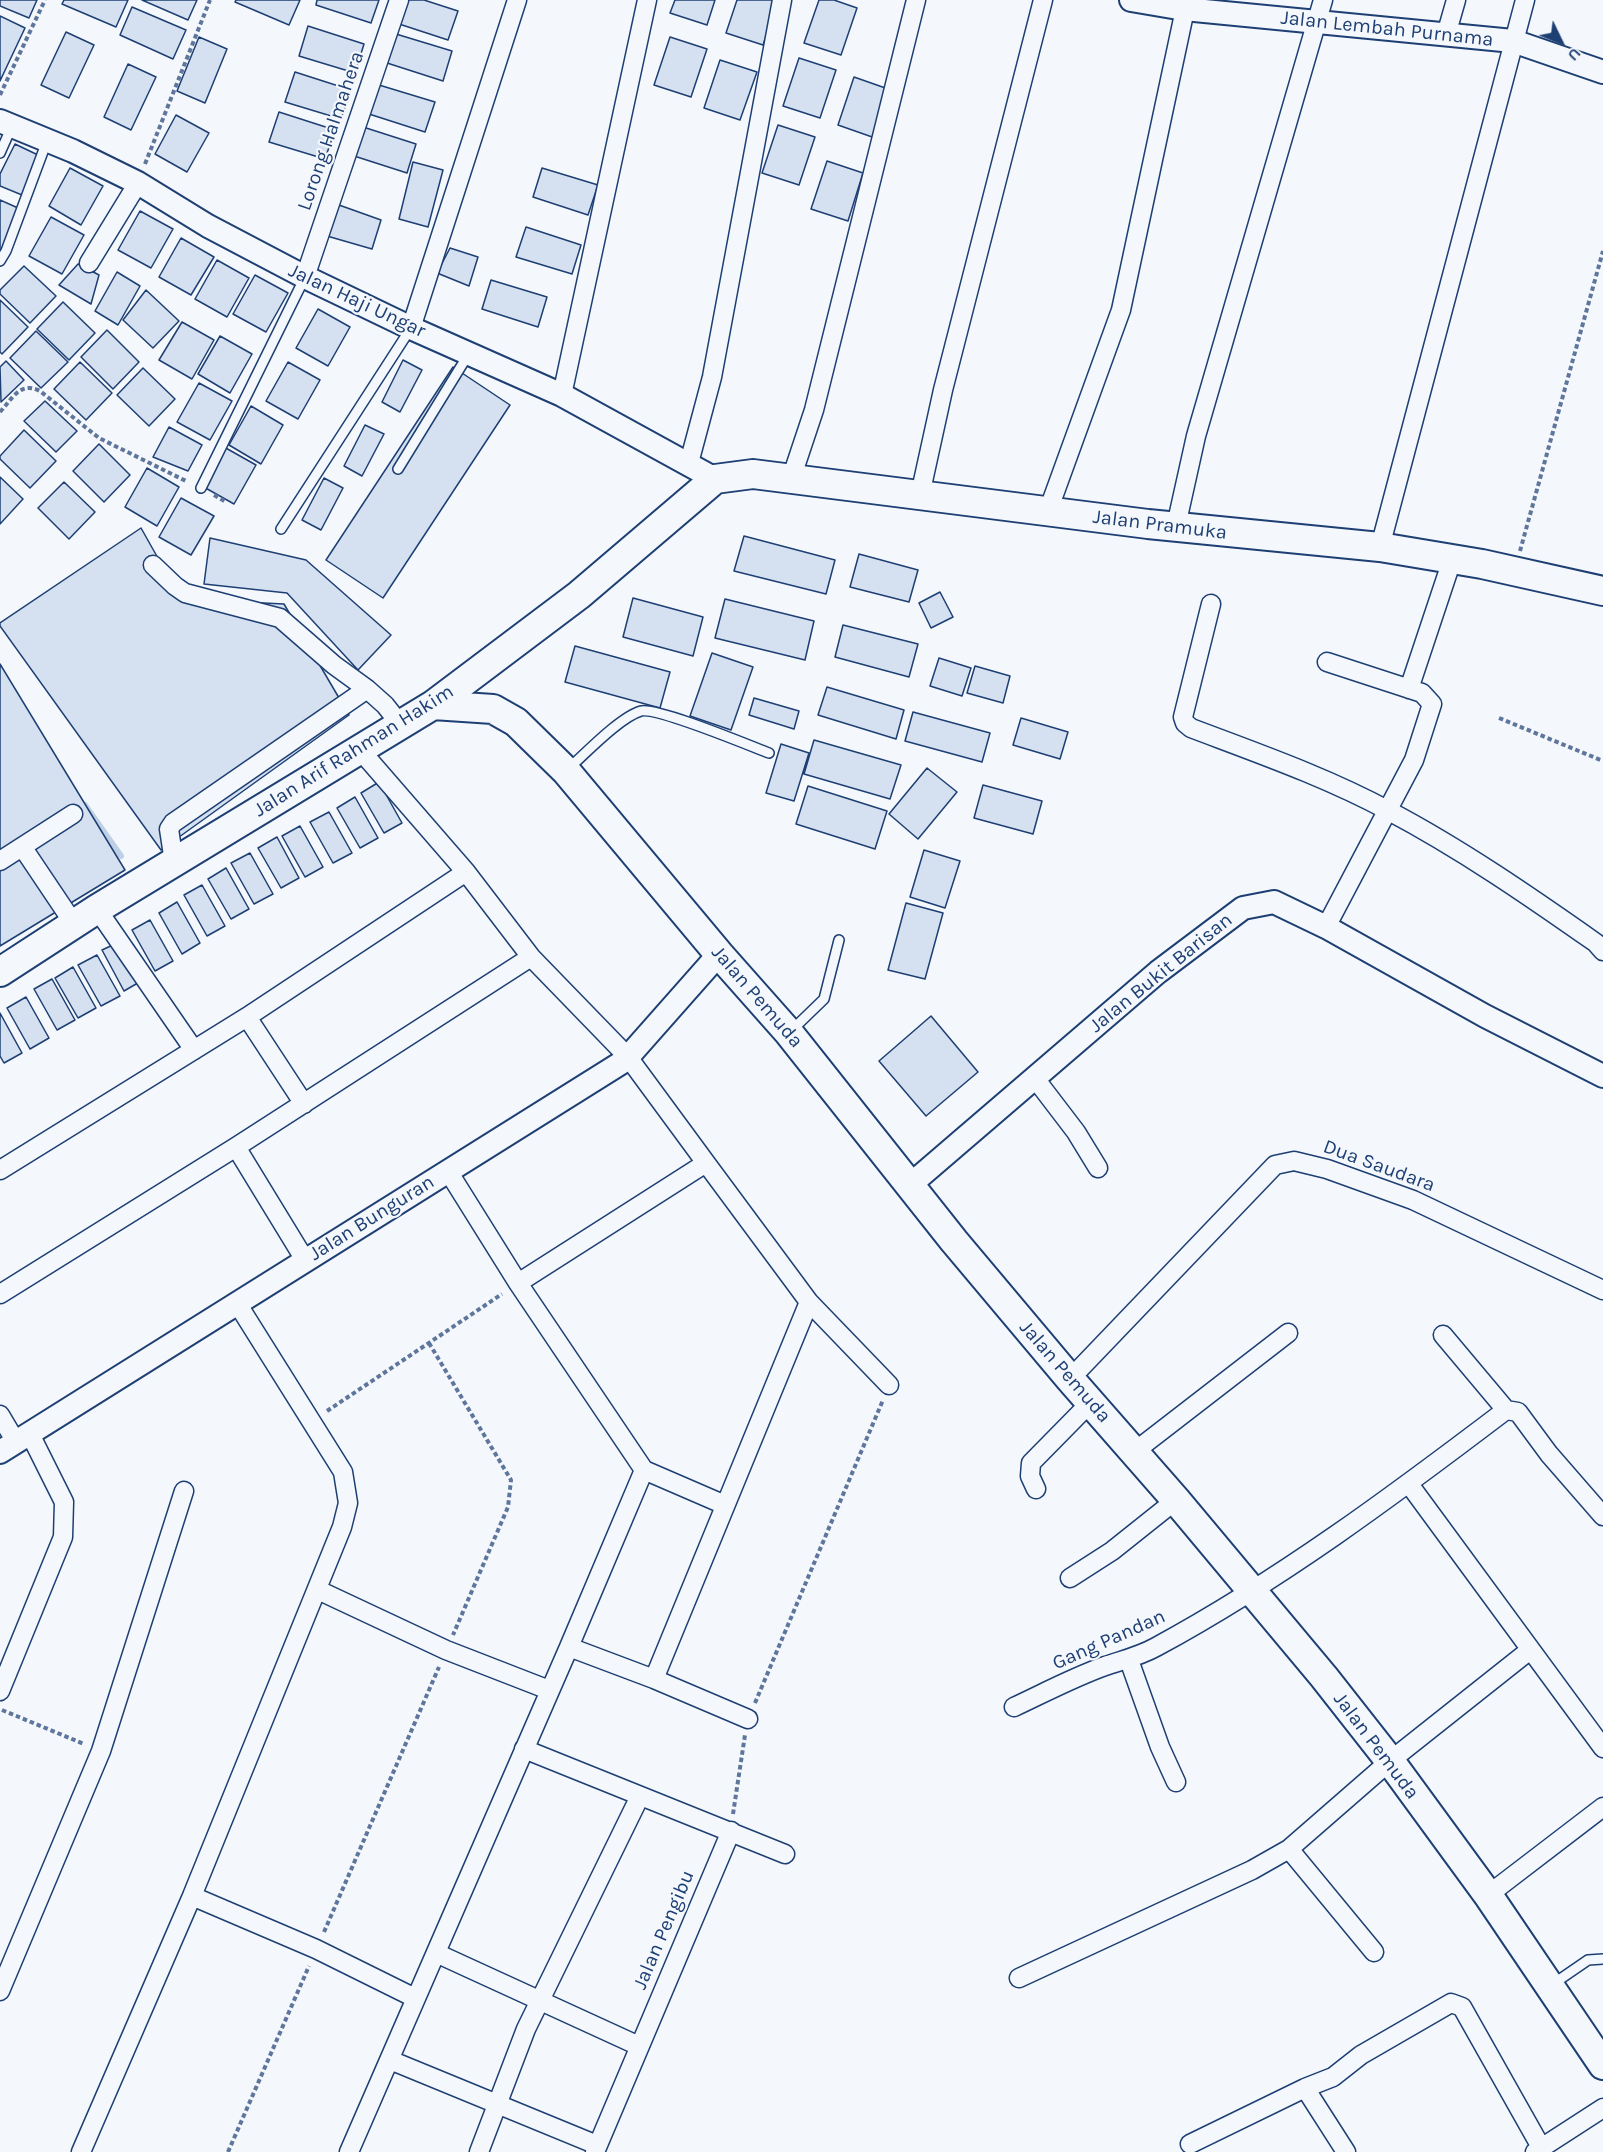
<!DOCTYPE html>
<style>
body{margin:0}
#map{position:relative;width:1603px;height:2152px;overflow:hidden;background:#f4f7fb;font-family:Karla,sans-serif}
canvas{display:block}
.north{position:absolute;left:1531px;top:12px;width:60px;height:60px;-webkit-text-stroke:4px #f4f7fb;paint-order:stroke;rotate:133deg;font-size:16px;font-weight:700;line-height:24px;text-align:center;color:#1d3f73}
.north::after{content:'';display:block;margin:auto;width:21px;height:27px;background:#1d3f73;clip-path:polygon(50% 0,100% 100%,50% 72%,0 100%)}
</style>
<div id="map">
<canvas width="1603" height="2152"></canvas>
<div class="north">U</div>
</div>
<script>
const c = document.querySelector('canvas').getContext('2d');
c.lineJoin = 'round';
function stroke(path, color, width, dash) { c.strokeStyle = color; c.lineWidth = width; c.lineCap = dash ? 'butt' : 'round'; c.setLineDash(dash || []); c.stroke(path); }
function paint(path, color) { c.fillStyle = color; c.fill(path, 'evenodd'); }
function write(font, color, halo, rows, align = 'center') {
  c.font = font + ' Karla,sans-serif'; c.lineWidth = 4.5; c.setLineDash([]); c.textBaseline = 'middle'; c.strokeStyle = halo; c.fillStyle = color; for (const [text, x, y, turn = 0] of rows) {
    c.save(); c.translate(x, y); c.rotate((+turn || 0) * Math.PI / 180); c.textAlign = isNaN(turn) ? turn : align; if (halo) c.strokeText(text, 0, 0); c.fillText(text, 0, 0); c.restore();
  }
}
const stream = new Path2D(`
 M85 805 121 856`);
const building = new Path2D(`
 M0 0H37L29 18 0 6Z
 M64 0H128L116 27 62 4Z
 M142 0H197L188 20Z
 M236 0H300L289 25 235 2Z
 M317 0H379L371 23 316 5Z
 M400 0H424L458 11 448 40 393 22Z
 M675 0H715L707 25 670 13Z
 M737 0H778L763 45 726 33Z
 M819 0H834L857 8 841 55 804 43Z
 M132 7 186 30 173 59 120 35Z
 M0 16 25 28 0 81Z
 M308 26 364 44 355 73 299 56Z
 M66 32 94 45 69 98 41 85Z
 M396 34 452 51 443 81 387 63Z
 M199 37 227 49 205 103 177 91Z
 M670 37 707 49 691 97 654 85Z
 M799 58 836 70 820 118 783 106Z
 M720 60 757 72 740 120 704 108Z
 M128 64 156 77 131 130 104 117Z
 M295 72 351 90 341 119 285 102Z
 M854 77 891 90 875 138 838 125Z
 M379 85 435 102 425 132 369 114Z
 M279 112 335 130 325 159 269 142Z
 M176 115 209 133 187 172 155 154Z
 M778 125 815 137 799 185 762 173Z
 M360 126 416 144 407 173 351 155Z
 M15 144 38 155 22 195 0 186V174Z
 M827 161 863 173 848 221 811 209Z
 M413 162 443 170 428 227 399 219Z
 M70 168 103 186 81 225 49 206Z
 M542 168 598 185 588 215 533 197Z
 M0 200 18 208 2 251 0 250Z
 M339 205 381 220 372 249 327 236Z
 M140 211 173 229 151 268 118 250Z
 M51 217 84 235 62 274 29 256Z
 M526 227 581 245 572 274 516 257Z
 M181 238 214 257 191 295 159 277Z
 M450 248 478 257 469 286 437 273Z
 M217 260 249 278 227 317 195 299Z
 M78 264 99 275 91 304 59 285Z
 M24 266 56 296 30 323 0 294V290Z
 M117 272 140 286 118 325 95 311Z
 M255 275 288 293 266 332 233 314Z
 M491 280 547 297 538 327 482 309Z
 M146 290 179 321 153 348 123 320Z
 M0 300 28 327 2 354 0 352Z
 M63 302 95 333 69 360 37 329Z
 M318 309 350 327 328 366 296 348Z
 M182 322 214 340 192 379 159 360Z
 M107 330 139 362 113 389 81 357Z
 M36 331 68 362 41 388 10 358Z
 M220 336 252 354 230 393 198 374Z
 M403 360 422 370 400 412 382 402Z
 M6 361 24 380 1 402 0 367Z
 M80 362 112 393 86 420 54 389Z
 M288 362 320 380 298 419 266 401Z
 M453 367 510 405 383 598 326 560Z
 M143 368 175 399 149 426 117 395Z
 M199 383 232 401 210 440 177 422Z
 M45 401 77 431 56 452 24 421Z
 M251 406 283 425 261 464 229 445Z
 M365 425 384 434 362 476 344 466Z
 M169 427 202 445 188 471 153 457Z
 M24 430 56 461 30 488 0 459V456Z
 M99 444 130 475 104 502 73 471Z
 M224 447 256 465 234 504 202 486Z
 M147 468 179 487 157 526 125 507Z
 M0 477 23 499 0 524Z
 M324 478 343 488 321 530 302 520Z
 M64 482 95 512 69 539 38 508Z
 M181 498 214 516 191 555 159 537Z
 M141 528 181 599 284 604 349 715 161 850 0 626V623Z
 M744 536 835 560 826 594 734 571Z
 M210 538 306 560 391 635 358 670 287 593 204 584Z
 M859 554 918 570 909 602 850 587Z
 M940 592 953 617 931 628 919 603Z
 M633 598 703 617 693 656 623 637Z
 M725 599 814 621 805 660 715 638Z
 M843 625 918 644 909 677 835 657Z
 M575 646 670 672 660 708 565 682Z
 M712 653 753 667 731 730 690 716Z
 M939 658 971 668 962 696 930 686Z
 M0 664 125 870 0 946Z
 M975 666 1010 676 1003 703 967 693Z
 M827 687 904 710 896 739 818 715Z
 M754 698 799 711 794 729 749 715Z
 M913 712 990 733 982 762 905 741Z
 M1021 718 1068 732 1060 759 1013 745Z
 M814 740 901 765 890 799 804 774Z
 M781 744 809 753 794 801 766 793Z
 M927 768 957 792 918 839 889 814Z
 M379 782 402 823 384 833 361 793Z
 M983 785 1042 801 1033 834 974 818Z
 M808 786 887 811 875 849 796 824Z
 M355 797 378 838 360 848 337 808Z
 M329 812 352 853 333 863 310 822Z
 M300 826 323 867 305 877 282 836Z
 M277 837 299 878 281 888 258 848Z
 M924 850 960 861 945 908 910 897Z
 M250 853 273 894 254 904 231 863Z
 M226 868 249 909 231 919 208 879Z
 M202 885 225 926 207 936 184 895Z
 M177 902 200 943 182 954 159 913Z
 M906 903 943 913 925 979 888 970Z
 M150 920 173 961 155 971 132 930Z
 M115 944 143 980 124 991 102 950Z
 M97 955 120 996 101 1006 78 965Z
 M73 967 96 1008 78 1018 55 978Z
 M52 979 75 1020 57 1030 34 989Z
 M26 997 49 1038 30 1049 7 1008Z
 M0 1013 22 1053 4 1063 0 1056Z
 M931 1016 978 1072 926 1116 879 1061Z`);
const path = new Path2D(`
 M0 95 45 0
 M145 164 210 0
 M0 412C13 398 20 381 40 391L99 438 188 482
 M214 495 226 502
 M1520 551 1603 251
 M1499 718 1603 761
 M429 1343 511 1480 508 1507 453 1635
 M327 1411 502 1294
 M755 1703 883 1400
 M2 1710 84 1744
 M733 1814 745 1735
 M324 1932 439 1667
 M228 2152 309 1966`);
const service = new Path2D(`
 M0 153 12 126
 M0 261 6 251 47 141
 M398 469 468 355
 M201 488 305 277
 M281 529 411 328
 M568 769C585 754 620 717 641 711 657 707 748 745 769 753
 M792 1030 824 999 839 940
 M1553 1984 1588 1960 1603 1959`);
const minor = new Path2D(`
 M1446 35 1456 0
 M89 263 138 183
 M305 277 399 0
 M411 328 517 0
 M562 395 647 0
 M689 463 712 377 782 0
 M791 479 814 410 916 0
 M920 495 943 390 1043 0
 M1048 511 1121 310 1187 0
 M1176 526 1196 436 1323 0
 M1380 547 1525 0
 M153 565 175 586 185 593 280 618 334 665 367 689 385 705 400 724
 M1211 604 1183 717 1185 723 1191 728C1257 753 1326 777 1389 811 1461 849 1529 896 1596 943L1603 951
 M1409 689 1452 560
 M361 751 466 872 531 957 628 1057 706 1163
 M23 848 74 924
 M0 861 73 814
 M174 862 169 829 173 823 367 689
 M97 909 194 1050
 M1326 927 1414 760 1432 704 1422 693 1327 662
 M247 1017 304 1104
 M1034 1077 1076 1132 1098 1168
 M236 1147 305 1260
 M0 1170 247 1017 466 872
 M448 1171 518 1283 644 1470
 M518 1283 706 1163 809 1302 889 1385
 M0 1294 236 1147 531 957
 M1443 1335 1506 1410
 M1070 1379 1275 1165 1294 1161 1327 1169 1413 1200 1603 1290
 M0 1415 16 1442
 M1134 1452 1288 1333
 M1409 1484 1603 1748
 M1036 1489 1030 1476 1031 1463 1091 1402
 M1070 1578 1112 1551 1176 1500
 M318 1590 446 1650 549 1690
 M569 1647 654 1679 748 1719
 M1129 1660 1160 1747 1176 1782
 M654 1679 809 1302
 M0 1691 63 1537 64 1502 30 1434
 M1014 1707C1044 1693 1074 1677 1105 1666 1123 1660 1140 1656 1156 1647 1280 1580 1394 1495 1506 1410L1518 1412 1549 1454 1603 1516
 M524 1749 785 1854
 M1289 1849 1374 1952
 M1488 1895 1603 1807
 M192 1896 316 1949 415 1998
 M436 1953 639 2046
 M1019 1978 1252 1870 1289 1849 1390 1761 1530 1650
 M0 1991 101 1751 184 1491
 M390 2060 597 2145
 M1305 2088 1346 2152
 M1190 2144 1305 2088 1333 2077 1361 2055 1451 2003 1462 2007 1542 2149
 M81 2152 192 1896 342 1527 348 1503 343 1472 237 1303
 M349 2152 569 1647 644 1470 725 1505
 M479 2152 526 2029 640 1796
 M595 2152 731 1831
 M1535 2152 1603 2108`);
const tertiary = new Path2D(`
 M1131 0 1184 9 1513 41 1603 72
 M0 121 73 151 138 183 208 226 305 277 411 328 562 395 715 479
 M910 1185 1158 972 1243 908 1274 902 1326 927 1485 1016 1603 1076
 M0 1452 621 1063 628 1057 719 954`);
const primary = new Path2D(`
 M433 705 493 709 516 722 566 771 719 954 789 1033 954 1241 1070 1379 1176 1500 1324 1677 1390 1761 1488 1895 1603 2065
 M0 972 97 909 433 705 579 595 715 479 753 474 1148 524 1380 547 1482 564 1603 591`);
const streetNames = [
 ["Jalan Lembah Purnama",1387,29,6],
 ["Lorong Halmahera",331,131,-71],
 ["Jalan Haji Ungar",357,301,25],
 ["Jalan Pramuka",1160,525,7],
 ["Jalan Arif Rahman Hakim",354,751,-32],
 ["Jalan Bukit Barisan",1161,973,-39],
 ["Jalan Pemuda",757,997,49],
 ["Dua Saudara",1379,1166,20],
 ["Jalan Bunguran",372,1218,-32],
 ["Jalan Pemuda",1065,1372,49],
 ["Gang Pandan",1109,1640,-24],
 ["Jalan Pemuda",1376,1746,53],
 ["Jalan Pengibu",664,1930,-67]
];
stroke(stream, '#bed0e5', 6);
paint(building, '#d5e0f0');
stroke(building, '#1d3f73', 1.5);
stroke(service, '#1d3f73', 12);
stroke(minor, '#1d3f73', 21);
stroke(tertiary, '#1d3f73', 26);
stroke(primary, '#1d3f73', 32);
stroke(path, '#5e769c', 4, [4.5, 3]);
stroke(service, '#f4f7fb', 9);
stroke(minor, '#f4f7fb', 18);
stroke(tertiary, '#f4f7fb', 22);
stroke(primary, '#f4f7fb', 28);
write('20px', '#1d3f73', '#f4f7fb', streetNames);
</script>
